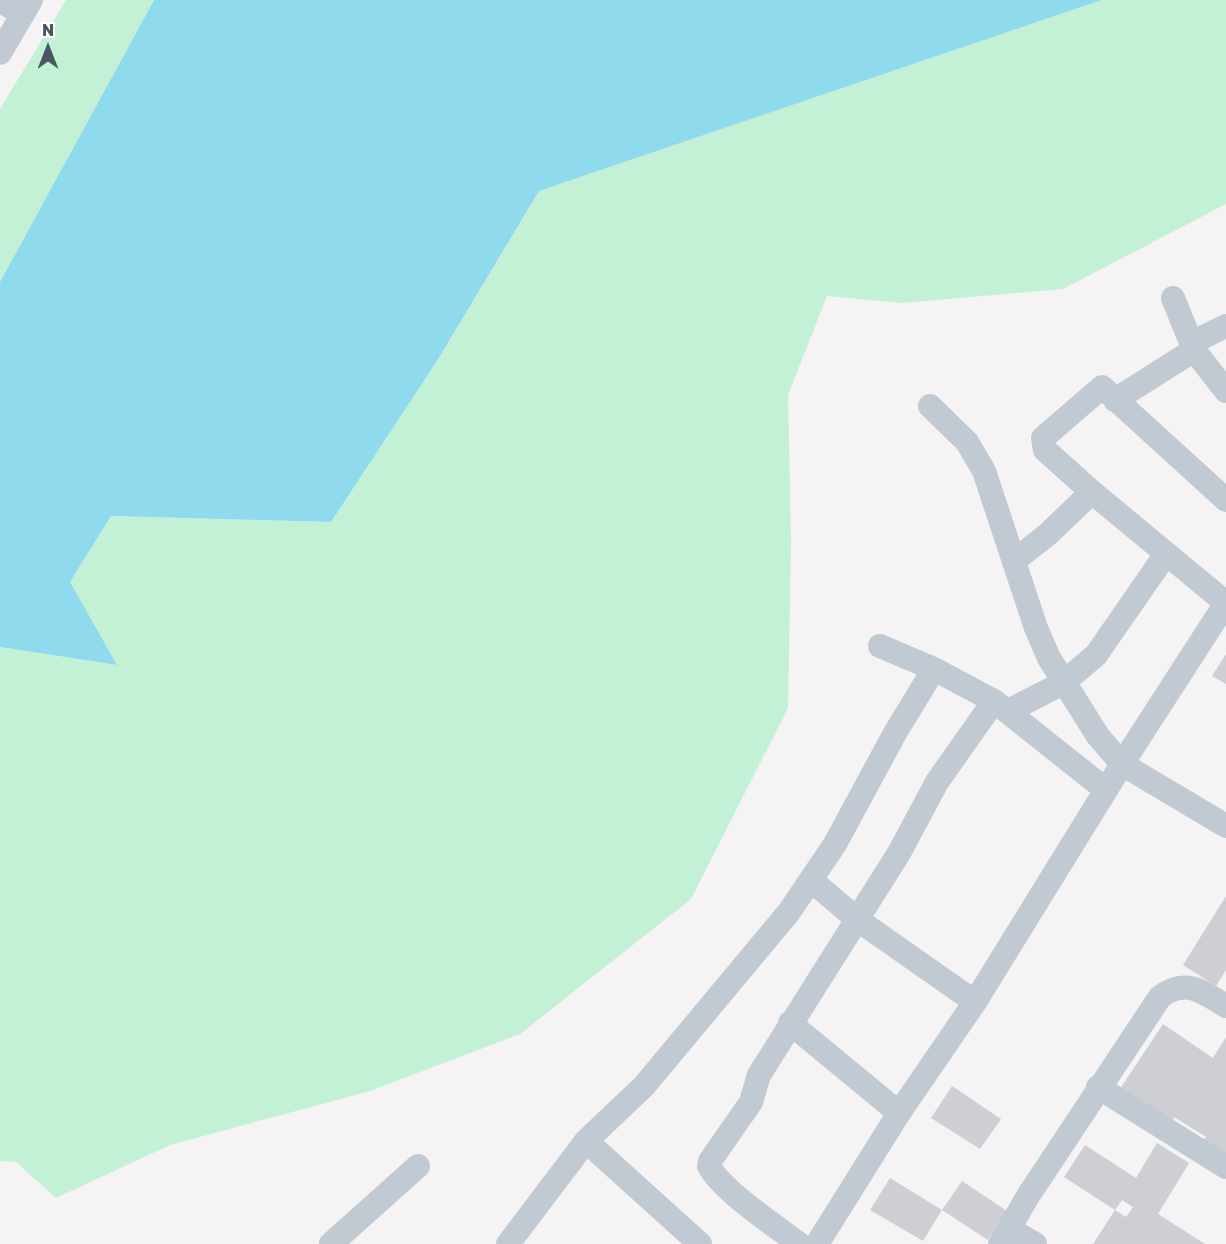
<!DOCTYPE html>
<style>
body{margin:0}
#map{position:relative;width:1226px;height:1244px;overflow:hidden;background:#f5f3f3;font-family:"Golos Text",sans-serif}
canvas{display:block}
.north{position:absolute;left:18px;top:18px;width:60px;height:60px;-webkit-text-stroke:4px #fff;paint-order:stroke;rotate:0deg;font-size:16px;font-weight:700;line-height:24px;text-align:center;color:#4a5661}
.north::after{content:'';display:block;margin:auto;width:21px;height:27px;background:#4a5661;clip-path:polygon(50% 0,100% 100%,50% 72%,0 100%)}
</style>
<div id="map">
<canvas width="1226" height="1244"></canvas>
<div class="north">N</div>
</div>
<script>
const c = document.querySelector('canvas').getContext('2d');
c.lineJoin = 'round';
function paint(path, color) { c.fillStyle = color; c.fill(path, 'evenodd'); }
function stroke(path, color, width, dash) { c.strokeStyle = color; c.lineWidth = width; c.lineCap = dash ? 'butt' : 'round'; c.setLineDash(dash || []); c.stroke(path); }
const green = new Path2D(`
 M66 0H154L0 282V109Z
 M1102 0H1226V204L1063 289 902 303 827 296 788 395 791 541 788 708 691 899 520 1034 370 1091 170 1145 56 1198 16 1162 0 1161V647L116 665 70 582 111 516 331 522 437 361 539 191Z`);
const water = new Path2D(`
 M154 0H1102L539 191 437 361 331 522 111 516 70 582 117 665 0 647V282Z`);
const building = new Path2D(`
 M1226 654V684L1212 676Z
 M1226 896V970L1216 986 1183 965Z
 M1163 1024 1213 1058 1226 1037V1155L1203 1141 1206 1137 1174 1117 1172 1123 1120 1089Z
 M952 1086 1001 1119 980 1149 931 1118Z
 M1157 1143 1189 1163 1158 1214 1205 1244H1093L1115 1210 1126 1217 1133 1207 1122 1200 1115 1210 1064 1177 1085 1145 1136 1178Z
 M890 1178 942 1210 923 1241 870 1210Z
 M962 1181 1007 1211 988 1240 942 1210Z`);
const minor = new Path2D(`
 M0 1 23 14
 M0 53 31 0
 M1173 298 1194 350 1226 391
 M1191 343 1226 326
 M1115 400 1194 350
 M930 406 967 442 984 471 1036 628 1049 658 1098 736 1122 764 1226 826
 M1015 560 1047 535 1092 492
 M1226 603 1092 492 1045 450 1043 438 1102 387 1226 500
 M880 646 934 669 994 701 1106 790
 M1008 711 1063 683 1096 655 1166 554
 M812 881 858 920 975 1002
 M790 1023 899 1113
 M1098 1087 1226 1167
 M586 1141 700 1244
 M1010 1229 1035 1244
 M331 1244 418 1166
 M508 1244 586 1141 644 1086 789 912 835 844 895 733 934 669
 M799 1244C776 1226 722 1191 709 1166L710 1161 751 1102 759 1075 899 853 937 782 994 701
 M817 1244 899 1113 975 1002 1122 764 1226 603
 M1000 1244 1028 1196 1160 997C1185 978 1202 991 1226 1006`);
paint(green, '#c3f1d5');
paint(water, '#90daee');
paint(building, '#cdcfd5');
stroke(minor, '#c1cad2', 24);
</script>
